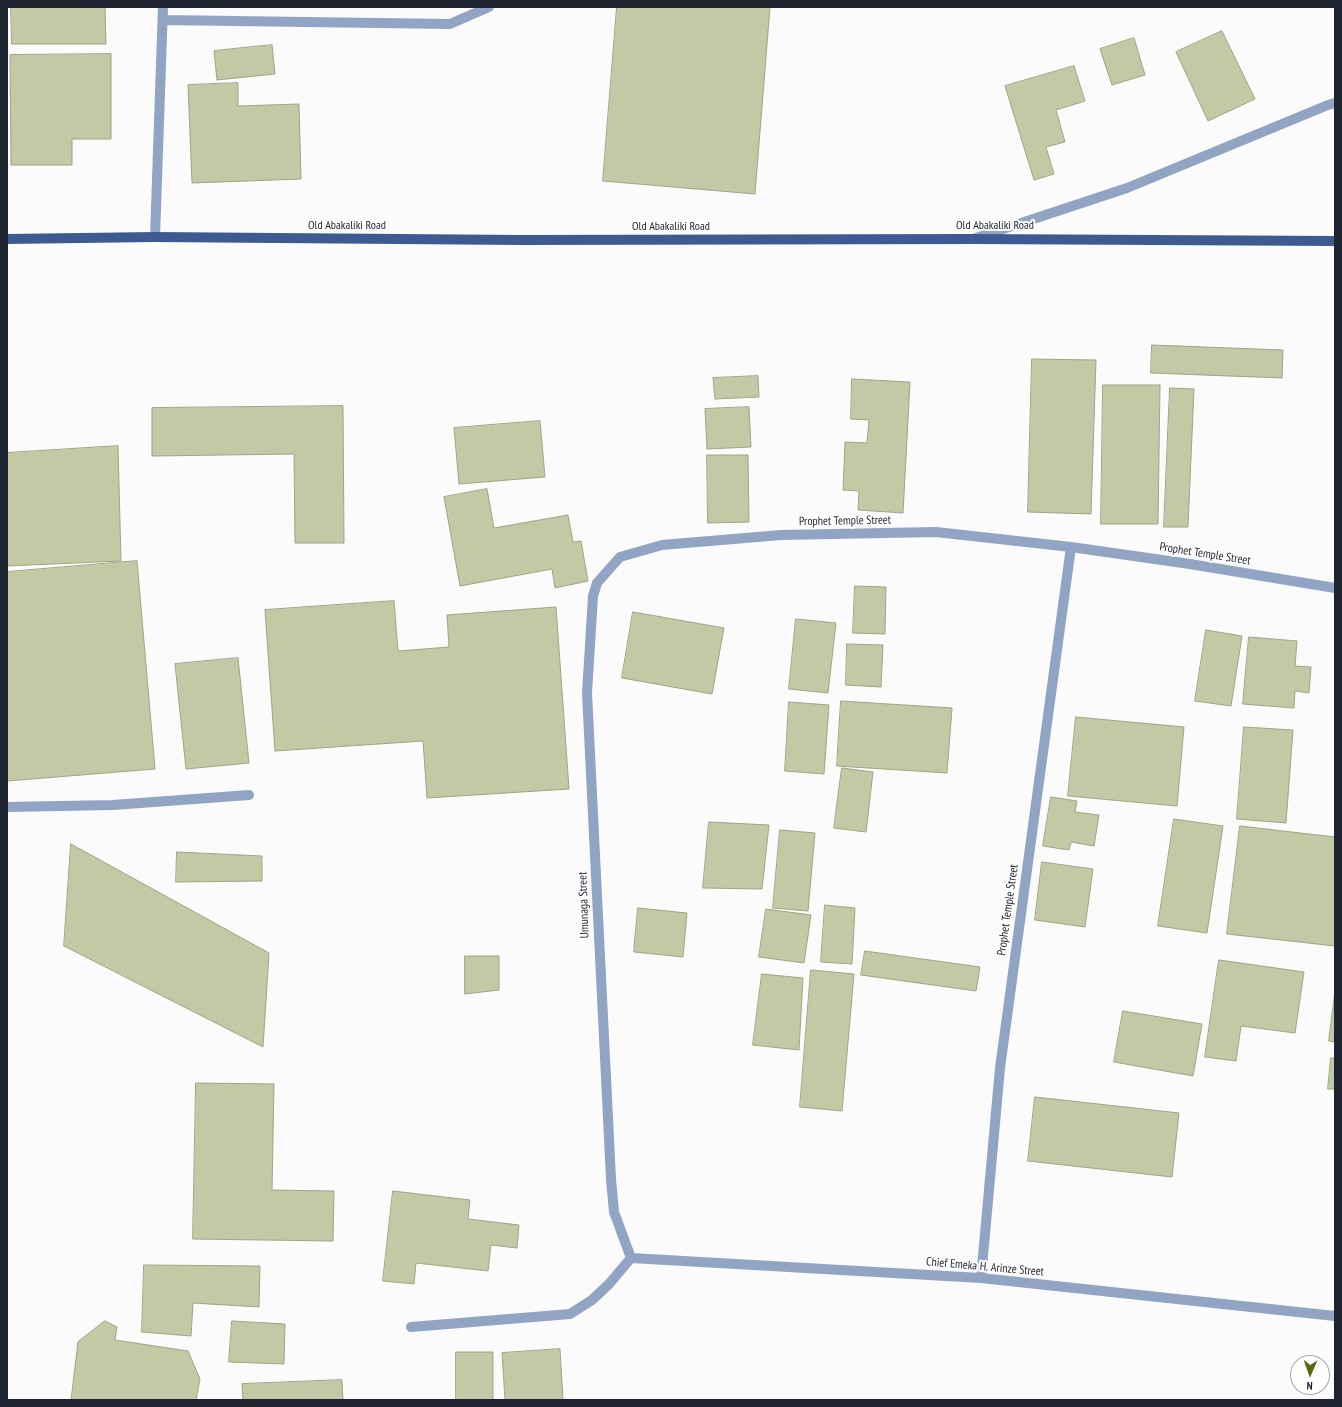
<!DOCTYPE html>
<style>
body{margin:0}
#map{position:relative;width:1342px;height:1407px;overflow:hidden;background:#fbfbfb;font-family:"PT Sans Narrow",sans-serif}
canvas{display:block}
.frame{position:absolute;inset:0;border:8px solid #1e242f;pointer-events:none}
.north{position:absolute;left:1290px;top:1355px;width:40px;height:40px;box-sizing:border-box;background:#fff;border:1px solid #a5a7ac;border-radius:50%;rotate:182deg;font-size:11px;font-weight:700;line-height:16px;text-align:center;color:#1e242f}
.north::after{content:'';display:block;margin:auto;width:14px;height:18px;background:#5f680b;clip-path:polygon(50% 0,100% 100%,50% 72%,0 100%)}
</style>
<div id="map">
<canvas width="1342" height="1407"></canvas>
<div class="frame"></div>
<div class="north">N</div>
</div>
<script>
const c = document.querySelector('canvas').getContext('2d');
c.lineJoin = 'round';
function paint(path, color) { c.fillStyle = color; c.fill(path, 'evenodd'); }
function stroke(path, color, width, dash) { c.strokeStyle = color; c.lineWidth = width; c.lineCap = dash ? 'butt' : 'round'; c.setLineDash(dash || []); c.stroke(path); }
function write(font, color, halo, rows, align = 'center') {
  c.font = font + ' "PT Sans Narrow",sans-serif'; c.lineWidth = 4; c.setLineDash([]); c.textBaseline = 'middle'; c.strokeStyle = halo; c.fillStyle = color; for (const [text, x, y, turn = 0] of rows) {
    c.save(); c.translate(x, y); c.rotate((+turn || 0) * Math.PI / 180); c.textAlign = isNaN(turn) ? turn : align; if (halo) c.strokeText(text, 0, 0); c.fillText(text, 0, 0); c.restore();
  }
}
const building = new Path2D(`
 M11 7H105L106 44H12Z
 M617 7H770L755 194 603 181Z
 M1222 31 1255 99 1208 121 1176 52Z
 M1134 38 1145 75 1112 85 1100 49Z
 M272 45 275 74 217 80 214 51Z
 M111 54V139H72V165H11L10 55Z
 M1074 66 1085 101 1056 110 1065 142 1046 147 1054 174 1034 180 1005 86Z
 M238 83V106L299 104 301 179 192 183 188 85Z
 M1152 345 1283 350 1282 378 1151 373Z
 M1032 359 1096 360 1091 514 1028 512Z
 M758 376 759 397 715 399 713 378Z
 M852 379 910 382 903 513 858 510 859 491 843 490 845 442 867 443 869 420 851 419Z
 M1103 385H1160L1158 524H1101Z
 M1170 388 1194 389 1188 527H1164Z
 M343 406 344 543H295L294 454 152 456V408Z
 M749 407 751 447 707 449 705 409Z
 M540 421 545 477 459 484 454 428Z
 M118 446 121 561 7 566V453Z
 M707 455H748L749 522 708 523Z
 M487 489 494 528 568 515 573 542 581 541 588 581 555 588 552 569 460 586 444 497Z
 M137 561 155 769 7 781V572Z
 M855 586 886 587 885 634 853 633Z
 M394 601 398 651 449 647 447 615 556 607 569 789 427 798 423 741 275 751 265 610Z
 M633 612 724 628 712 694 622 678Z
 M796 619 836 623 828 693 789 689Z
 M1206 630 1242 636 1231 706 1195 701Z
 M1249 637 1297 641 1295 666 1311 667 1309 693 1295 691 1294 708 1243 704Z
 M847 644 883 645 881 687 846 685Z
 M238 658 249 763 186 769 175 664Z
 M841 701 952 708 947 773 837 766Z
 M789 702 829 705 824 774 785 771Z
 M1076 717 1184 727 1177 806 1068 796Z
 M1244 727 1293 730 1286 823 1237 819Z
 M842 768 873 772 866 832 834 828Z
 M1051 797 1077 801 1075 812 1099 815 1094 846 1071 842 1069 850 1043 846Z
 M1174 819 1223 826 1207 933 1158 926Z
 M709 822 769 825 762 889 703 888Z
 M1240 826 1335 837V946L1227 934Z
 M780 830 815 833 808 911 773 908Z
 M71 844 269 953 263 1047 64 946Z
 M177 852 262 856V881L176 882Z
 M1042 862 1093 869 1085 927 1035 920Z
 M825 905 855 908 852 964 821 962Z
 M638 908 687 913 683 957 634 952Z
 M766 909 811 915 804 963 759 957Z
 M865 951 980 967 976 991 861 975Z
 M465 956H499V990L465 994Z
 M1219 960 1304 972 1295 1033 1241 1026 1236 1061 1205 1057Z
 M811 970 854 974 842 1111 800 1107Z
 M762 974 803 978 799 1050 753 1045Z
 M1335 991V1042L1329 1041Z
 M1123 1011 1202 1024 1193 1076 1114 1062Z
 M1331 1058H1335V1089H1328Z
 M196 1083 274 1084 272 1190 334 1191 333 1241 193 1239Z
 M1035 1097 1179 1113 1172 1177 1028 1161Z
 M393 1191 470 1200 468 1219 519 1225 517 1248 491 1245 488 1271 416 1263 414 1284 383 1281Z
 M144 1265 260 1266 259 1307 193 1303 191 1336 142 1332Z
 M105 1321 117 1327 115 1340 188 1351 200 1379 196 1400H71L78 1342Z
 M232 1321 285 1324 284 1364 229 1362Z
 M560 1349 563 1400H505L502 1353Z
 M456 1352H493V1400H456Z
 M342 1380 343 1400H243L242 1384Z`);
const minor = new Path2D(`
 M163 20 450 24 489 7
 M155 237 163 7
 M976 238 1127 188 1328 105 1335 103
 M7 807 113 805 249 795
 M631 1258 614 1212 611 1179 587 693 593 596 597 583 620 557 662 545 781 535 936 532 1071 547 1190 564 1335 588
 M631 1258 981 1278 1335 1316
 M981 1278 1000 1068 1071 547
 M411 1327 570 1314 592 1300 609 1284 631 1258`);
const major = new Path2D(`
 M7 239 155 237 521 240 974 239 1335 241`);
const streetNames = [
 ["Old Abakaliki Road",347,226],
 ["Old Abakaliki Road",995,226],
 ["Old Abakaliki Road",671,227],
 ["Prophet Temple Street",845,521,-1],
 ["Prophet Temple Street",1205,554,9],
 ["Umunaga Street",584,905,-92],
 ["Prophet Temple Street",1008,910,-82],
 ["Chief Emeka H. Arinze Street",985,1267,5]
];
paint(building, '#c2c9a4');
stroke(building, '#9fa584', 1);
stroke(minor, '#92a4c3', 10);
stroke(major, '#3d5b91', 10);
write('12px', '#1e242f', '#fff', streetNames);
</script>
